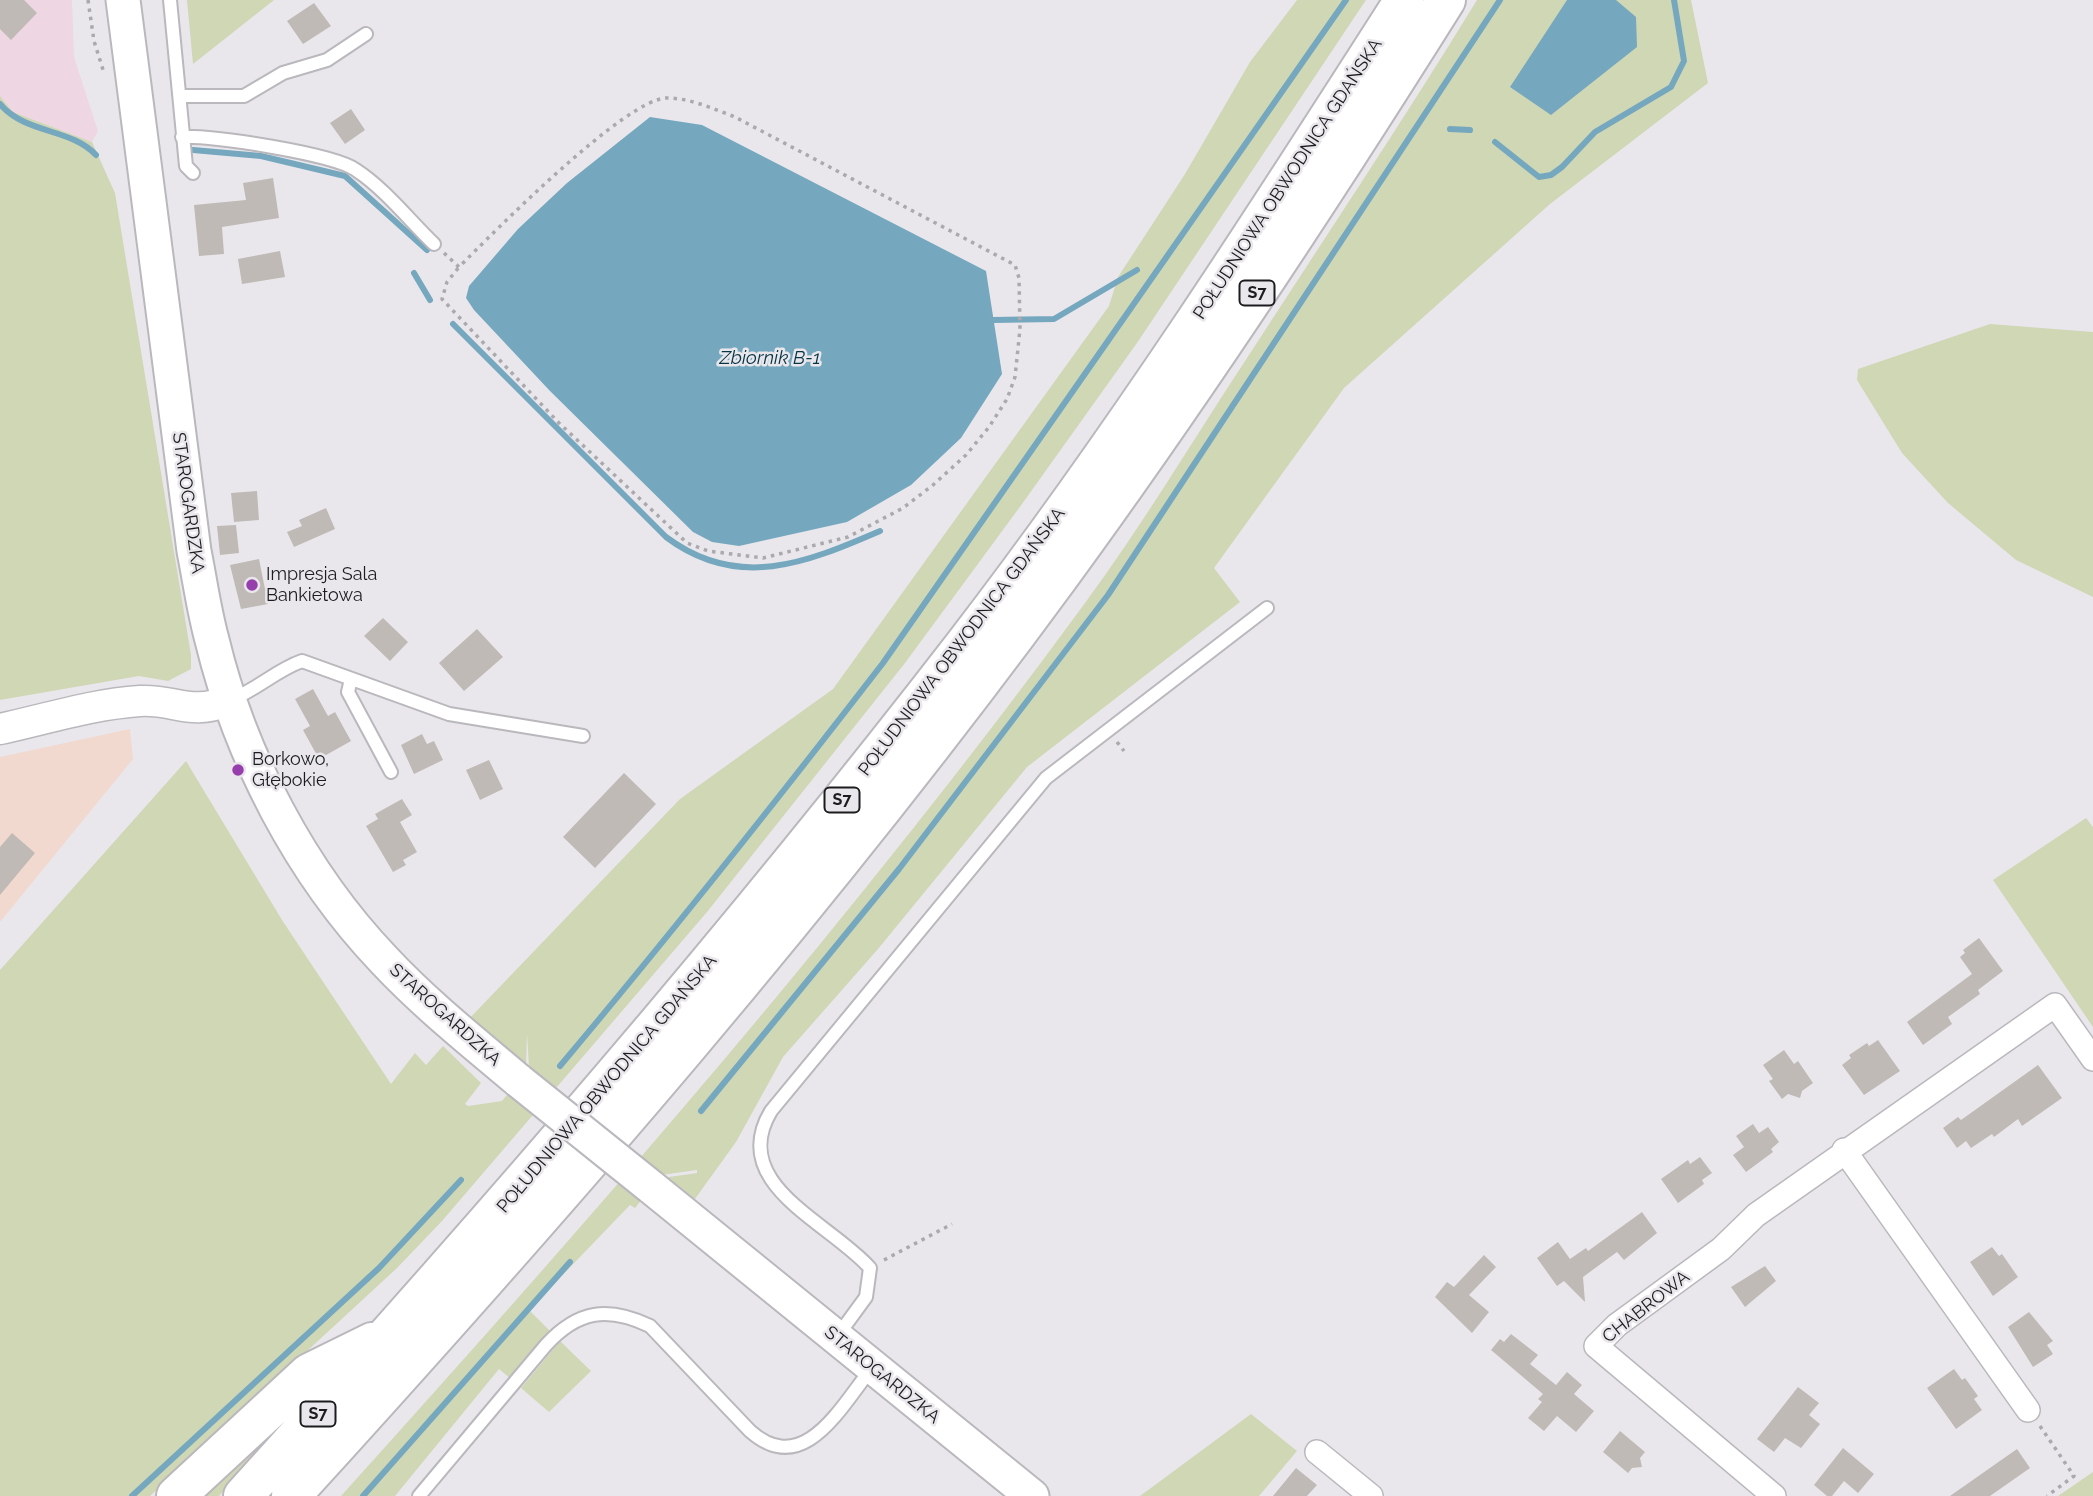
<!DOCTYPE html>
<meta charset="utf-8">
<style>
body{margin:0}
canvas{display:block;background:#e9e7ec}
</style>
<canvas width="2093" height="1496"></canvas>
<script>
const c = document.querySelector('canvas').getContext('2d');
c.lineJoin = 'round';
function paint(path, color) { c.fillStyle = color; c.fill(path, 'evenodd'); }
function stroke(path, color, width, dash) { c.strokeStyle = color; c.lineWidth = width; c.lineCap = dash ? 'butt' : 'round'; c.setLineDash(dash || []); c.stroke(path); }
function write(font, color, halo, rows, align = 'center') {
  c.font = font + ' Raleway,sans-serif'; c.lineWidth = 5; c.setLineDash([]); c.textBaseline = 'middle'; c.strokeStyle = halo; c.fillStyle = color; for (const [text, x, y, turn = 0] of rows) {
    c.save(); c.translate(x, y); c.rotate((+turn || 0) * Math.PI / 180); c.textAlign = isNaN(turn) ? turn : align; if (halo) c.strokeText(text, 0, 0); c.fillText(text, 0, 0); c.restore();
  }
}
const commercial = new Path2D(`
 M0 0H72L74 57 98 131 92 142 13 112 0 96Z`);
const industrial = new Path2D(`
 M130 729 133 759 0 922V757Z`);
const green = new Path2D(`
 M187 0H274L193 64Z
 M1297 0H1366L1137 343 1022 504 905 663 707 912 442 1221 397 1268 150 1496H0V970L186 761 282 920 391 1084 415 1053 426 1065 443 1046 481 1083 465 1104 468 1106 502 1101 529 1068 527 1033 526 1069 466 1022 680 799 833 689 1109 306 1118 277 1185 174 1250 62Z
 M1477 0H1691L1708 83 1550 204 1344 388 1214 568 1240 602 1027 767 878 949 783 1057 736 1142 692 1203 662 1178 697 1173V1170L661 1175 635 1208 630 1205 529 1310 550 1331 511 1379 499 1369 395 1496H341C601 1208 856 916 1085 603 1143 524 1193 440 1247 358 1324 239 1403 121 1477 0Z
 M0 96 13 112 92 142 115 193 191 655V669L168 681 139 676 0 700Z
 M1990 324 2093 332V597L2016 560 1948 503 1902 453 1857 380 1858 369Z
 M2086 818 2093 827V1027L1993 880Z
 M560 1341 591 1371 549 1412 521 1388Z
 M312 1394 219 1496H195Z
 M1251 1414 1297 1451 1259 1496H1140Z
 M2093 1472V1496H2058Z`);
const water = new Path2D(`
 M1567 0H1616L1636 17 1637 47 1551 115 1510 87Z
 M650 117 702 125 986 271 1002 374 961 438 911 485 847 522 739 546 712 542 693 532 550 391 474 310 466 298 469 286 518 229 567 183Z`);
const stream = new Path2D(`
 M0 104C25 134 71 128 96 155
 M1450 129 1470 130
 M1495 142 1539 177 1551 175 1562 167 1595 132 1671 87 1684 61 1674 0
 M193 150 261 156 345 176 427 250
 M414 273 430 300
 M993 320 1054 319 1137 270
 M453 324 666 537C738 591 806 563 880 531
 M560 1066C671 934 778 799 883 663L1346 0
 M701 1111 899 869 1108 595 1500 0
 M132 1496 379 1268 461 1180
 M363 1496 570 1262`);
const building = new Path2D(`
 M0 0H24L37 13 11 40 0 29Z
 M314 3 331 26 303 44 287 21Z
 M351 109 365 130 345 144 330 123Z
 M273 178 279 218 222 227 224 254 199 256 194 205 246 200 243 183Z
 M280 251 285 277 242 284 238 259Z
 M257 491 259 520 234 522 231 493Z
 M326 508 335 529 294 547 287 532 302 526 299 520Z
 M236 525 239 553 220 555 217 526Z
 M259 559 268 604 241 609 230 565Z
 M383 618 408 642 390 661 364 636Z
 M477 629 503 657 464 691 439 663Z
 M313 689 328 716 335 712 351 741 319 759 303 730 310 726 295 699Z
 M422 734 427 744 434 741 443 760 414 774 401 745Z
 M489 760 503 789 480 800 466 770Z
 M624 773 656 804 595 868 563 837Z
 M402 799 412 815 400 822 417 852 403 860 406 865 393 872 366 826 378 819 375 814Z
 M12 833 35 853 0 895V847Z
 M1979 938 2003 971 1978 990 1980 994 1948 1017 1952 1024 1923 1045 1907 1022 1972 974 1960 957 1965 953 1963 950Z
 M1878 1040 1900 1071 1864 1095 1842 1065 1851 1058 1849 1055 1867 1043 1869 1046Z
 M1784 1050 1794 1064 1798 1061 1813 1083 1802 1091 1800 1098 1788 1094 1782 1099 1769 1081 1773 1079 1763 1065Z
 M2038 1065 2062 1098 2022 1126 2018 1119 1994 1137 1992 1134 1971 1148 1966 1141 1957 1148 1943 1128 1958 1117 1961 1120Z
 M1753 1124 1759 1133 1768 1127 1779 1142 1771 1149 1773 1152 1746 1172 1733 1155 1744 1147 1736 1136Z
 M1700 1157 1712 1173 1702 1180 1704 1184 1678 1203 1661 1179 1688 1160 1690 1164Z
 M1642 1212 1657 1233 1624 1260 1617 1252 1583 1277 1585 1302 1564 1281 1557 1286 1537 1258 1558 1242 1570 1259 1586 1248 1588 1251Z
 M1992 1247 1999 1256 2002 1254 2018 1277 1993 1296 1970 1262Z
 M1484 1255 1496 1267 1469 1295 1489 1312 1472 1333 1435 1297 1447 1282 1454 1287Z
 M1765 1266 1776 1281 1745 1307 1731 1287Z
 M2029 1312 2053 1341 2047 1345 2053 1354 2033 1367 2008 1327Z
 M1511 1334 1538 1355 1530 1364 1556 1385 1567 1372 1582 1385 1574 1394 1594 1411 1576 1432 1557 1416 1544 1431 1528 1418 1542 1402 1538 1399 1543 1394 1491 1350 1500 1339 1504 1342Z
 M1954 1369 1962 1380 1965 1378 1978 1396 1974 1399 1982 1410 1956 1429 1927 1388Z
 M1798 1387 1819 1403 1809 1415 1820 1424 1801 1448 1785 1438 1774 1452 1757 1439Z
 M1620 1431 1645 1452 1640 1458 1642 1467 1632 1468 1628 1473 1603 1452Z
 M1843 1448 1874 1474 1858 1493 1844 1481 1832 1496H1827L1814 1485Z
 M2017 1449 2030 1468 1990 1496H1950Z
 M1296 1468 1317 1485 1307 1496H1273Z`);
const path = new Path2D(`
 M88 0 94 41 104 73
 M444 253 459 267C492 234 626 98 667 98 690 98 714 109 735 117L1015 265 1019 278 1020 329 1015 377 1007 399 989 427 966 455 933 485 903 508 848 537 763 558 708 551 687 543 559 423 442 299 447 282 459 267
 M1117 742 1124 751
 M884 1260 952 1224
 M2040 1426 2074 1476 2047 1496`);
const service = new Path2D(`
 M170 0 186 166 193 173
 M180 96H244L283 73 327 60 366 34
 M182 137C211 135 334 154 356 170 385 189 409 220 434 244
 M351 679 348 692 391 772
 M230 700C257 690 276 670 302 661L449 714 583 736
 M836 1338 866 1297 870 1268C829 1222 727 1184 771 1111L1046 778 1267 608
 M419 1496 546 1345C578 1310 608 1306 650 1326L750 1431C804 1479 841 1406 872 1368`);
const minor = new Path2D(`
 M1844 1150 2028 1410
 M1317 1452 1371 1496
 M1774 1496 1596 1346 1617 1325 1721 1249 1756 1215 2055 1005 2093 1059`);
const tertiary = new Path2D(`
 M0 729C46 719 93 704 140 701 177 699 189 717 230 700`);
const secondary = new Path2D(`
 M123 0 194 551C200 581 204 611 212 640 240 756 301 873 384 960 425 1004 473 1042 519 1081
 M651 1187 1032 1496`);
const motorway = new Path2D(`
 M176 1496 309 1373 372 1342
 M243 1496C493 1220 736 940 964 645 1123 439 1264 219 1404 0
 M291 1496C560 1201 823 899 1059 577 1196 390 1323 196 1446 0`);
const secondaryBridge = new Path2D(`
 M519 1081 651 1187`);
const markers = [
 [252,585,7,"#963fac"],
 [238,770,7,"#963fac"]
];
const shields = [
 [1257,293,35],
 [842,800,35],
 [318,1414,35]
];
const shieldNames = [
 ["S7",1257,293],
 ["S7",842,800],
 ["S7",318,1414]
];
const streetNames = [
 ["POŁUDNIOWA OBWODNICA GDAŃSKA",1288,179,-57],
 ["STAROGARDZKA",188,503,82],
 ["POŁUDNIOWA OBWODNICA GDAŃSKA",962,642,-53],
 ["STAROGARDZKA",445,1015,42],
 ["POŁUDNIOWA OBWODNICA GDAŃSKA",607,1084,-50],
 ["CHABROWA",1646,1307,-38],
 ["STAROGARDZKA",882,1375,39]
];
const poiNames = [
 ["Impresja Sala",266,575],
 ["Bankietowa",266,596],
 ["Borkowo,",252,760],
 ["Głębokie",252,781]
];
const waterNames = [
 ["Zbiornik B-1",770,358]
];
paint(commercial, '#eed7e2');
paint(industrial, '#f1d9cf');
paint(green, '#d0d7b5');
paint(water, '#75a8be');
stroke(stream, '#75a8be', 6);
paint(building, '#bfbab6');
stroke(service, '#bab8bd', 16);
stroke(minor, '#bab8bd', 26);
stroke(tertiary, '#bab8bd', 33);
stroke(secondary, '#bab8bd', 37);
stroke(motorway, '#bab8bd', 42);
stroke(path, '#aba9ad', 3.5, [3.5, 5]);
stroke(service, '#fff', 12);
stroke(minor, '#fff', 23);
stroke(tertiary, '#fff', 30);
stroke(secondary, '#fff', 33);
stroke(motorway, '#fff', 38);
stroke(secondaryBridge, '#bab8bd', 37, []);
stroke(secondaryBridge, '#fff', 33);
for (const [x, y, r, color] of markers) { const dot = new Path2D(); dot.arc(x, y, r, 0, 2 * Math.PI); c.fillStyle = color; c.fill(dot); stroke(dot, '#e9e7ec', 2.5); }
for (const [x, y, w] of shields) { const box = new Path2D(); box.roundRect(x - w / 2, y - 12.5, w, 25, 5); c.fillStyle = '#e9e7ec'; c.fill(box); stroke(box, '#1c1c1e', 2); }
write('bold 16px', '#1c1c1e', null, shieldNames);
write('18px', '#1c1c1e', '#e9e7ec', streetNames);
write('18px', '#1c1c1e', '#e9e7ec', poiNames, 'left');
write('italic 19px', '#063546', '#e9e7ec', waterNames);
</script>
